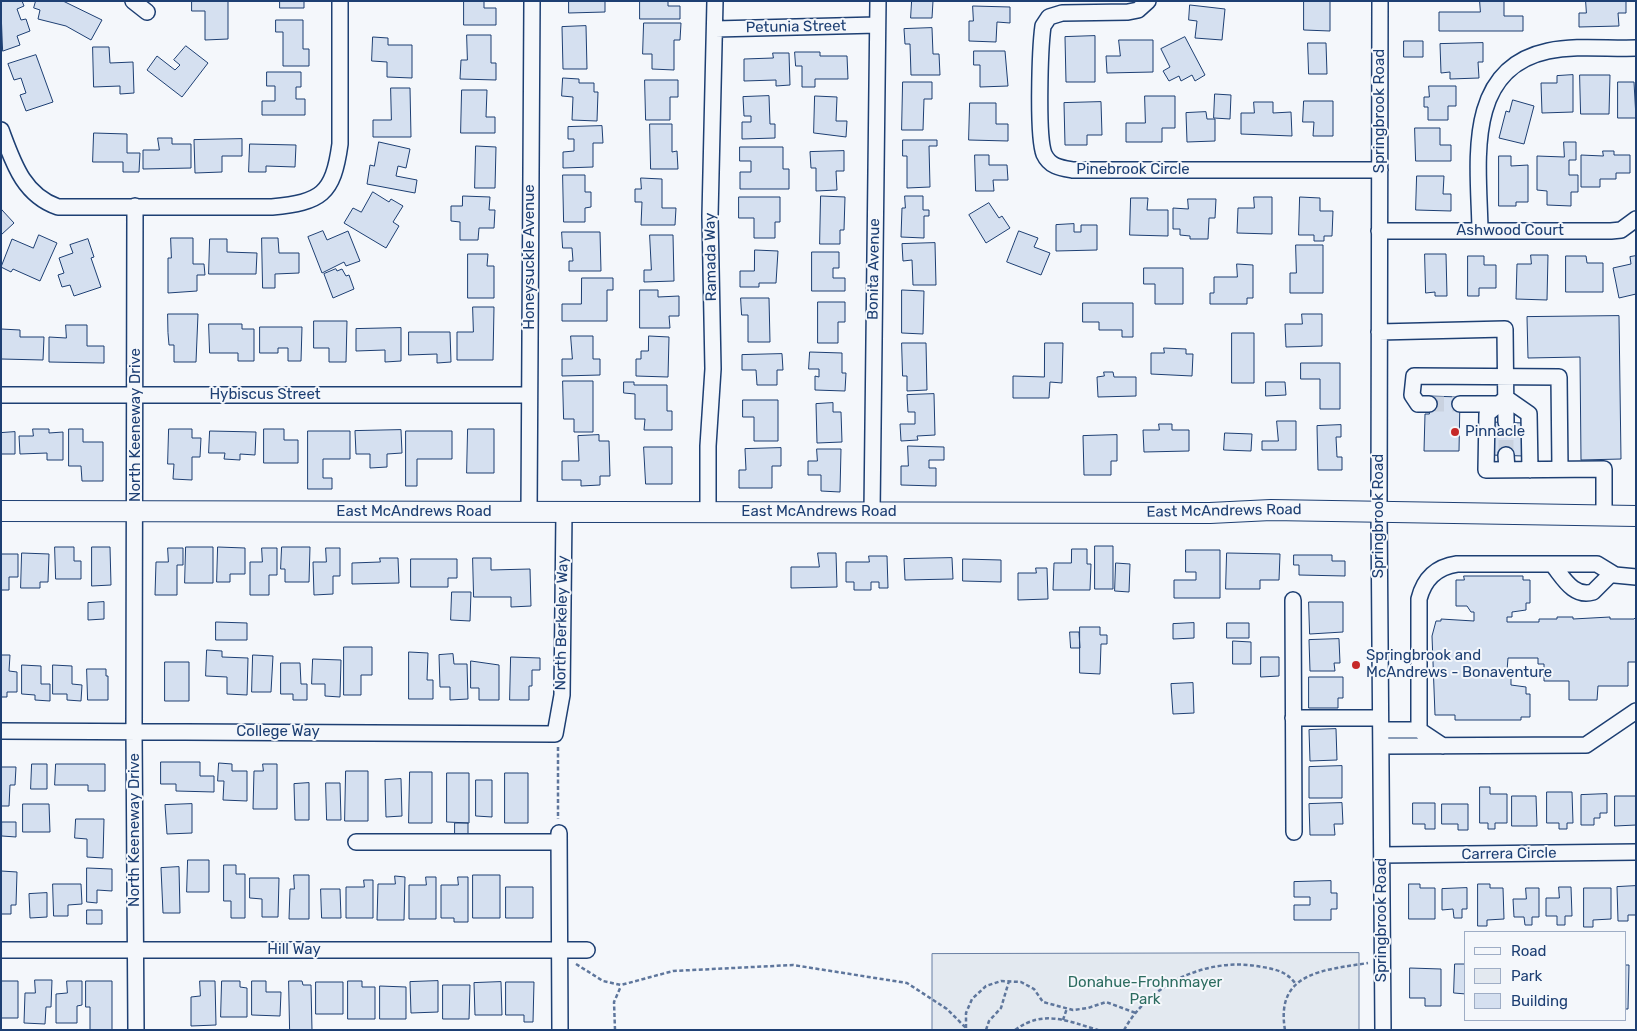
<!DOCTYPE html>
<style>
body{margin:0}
#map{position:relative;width:1637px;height:1031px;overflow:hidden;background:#f4f7fb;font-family:Rubik,sans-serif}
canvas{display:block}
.frame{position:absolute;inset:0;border:2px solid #1d3f73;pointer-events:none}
.legend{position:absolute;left:1464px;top:931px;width:162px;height:90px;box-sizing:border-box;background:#f4f7fb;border:1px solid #9eadc5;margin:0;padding:6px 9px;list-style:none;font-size:15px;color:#1d3f73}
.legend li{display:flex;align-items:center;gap:10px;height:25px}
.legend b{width:25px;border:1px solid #9eadc5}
</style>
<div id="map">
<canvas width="1637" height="1031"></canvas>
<div class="frame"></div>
<ul class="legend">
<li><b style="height:6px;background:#f4f7fb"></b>Road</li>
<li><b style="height:14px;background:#e3e9f0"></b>Park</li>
<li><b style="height:14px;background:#d5e0f0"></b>Building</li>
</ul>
</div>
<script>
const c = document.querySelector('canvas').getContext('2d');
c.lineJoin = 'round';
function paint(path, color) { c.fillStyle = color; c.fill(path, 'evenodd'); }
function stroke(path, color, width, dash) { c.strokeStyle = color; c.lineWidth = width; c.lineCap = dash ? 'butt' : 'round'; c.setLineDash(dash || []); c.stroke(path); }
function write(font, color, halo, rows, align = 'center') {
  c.font = font + ' Rubik,sans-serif'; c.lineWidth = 4; c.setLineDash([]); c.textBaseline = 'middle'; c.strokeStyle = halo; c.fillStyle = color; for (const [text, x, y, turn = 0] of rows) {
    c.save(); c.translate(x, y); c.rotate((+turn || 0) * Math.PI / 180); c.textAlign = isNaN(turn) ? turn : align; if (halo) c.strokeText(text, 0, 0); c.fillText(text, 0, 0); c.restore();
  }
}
const green = new Path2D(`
 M1359 953V1030H932V954Z`);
const building = new Path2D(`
 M1 1H22L24 6 17 9 21 20 26 19 30 31 17 36 20 45 3 51Z
 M36 1H63L102 20 91 40 66 26 38 19 40 10 34 8Z
 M192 1H228V39L205 40V11H192Z
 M280 1H304V8H280Z
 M464 1H484V8H496V25H464Z
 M569 1H605V12L569 13Z
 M640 1H668V6H680V19H640Z
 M912 1H933L932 18H911Z
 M1304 1H1330V31L1304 30Z
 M1480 1H1504V16H1523V31H1439V12H1480Z
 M1586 1H1626V13H1618L1619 26 1579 27V13H1586Z
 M1190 5 1225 9 1222 40 1195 38 1197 21 1189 20Z
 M973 6 1010 7V23L997 22 996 42 969 41V21H973Z
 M276 20H303V49H309V66H283V32H276Z
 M644 23H681L680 40H674V70L652 69V54H643Z
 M586 26 587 69H563L562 27Z
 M932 28 933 54H939L940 75H911L910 44H905L904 29Z
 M467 35H491V63H496V80L460 79 461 60H467Z
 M1095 36V82H1066L1065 37Z
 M373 37 388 38V45H412V78L387 77V62L372 61Z
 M1185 37 1205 75 1195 81 1192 75 1181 81 1179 76 1169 81 1163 71 1170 67 1161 49Z
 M1119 40H1153V72L1107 73 1106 56H1120Z
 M1404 41H1423V57H1404Z
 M1308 43H1326L1327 74H1309Z
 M1483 43V62H1478L1479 78 1450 79V72L1441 73 1440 44Z
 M186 46 208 63 182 97 147 70 157 56 175 70 180 65 174 60Z
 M93 47H109L110 63 133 62 134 93 120 94V86L94 87Z
 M974 51H1005L1008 86 980 87V65H974Z
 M795 52H820V56H847L848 79H815V87H802V66H796Z
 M773 53H789L790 85 776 86V80L744 81V59L773 58Z
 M36 55 53 102 26 111 20 95 26 93 21 78 14 80 8 64Z
 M267 72H301V87H296V99H305V115H262V101H275V86H267Z
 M1573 75V112L1542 113 1541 83H1557V76Z
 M1580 75H1610L1609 114H1581Z
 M563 78 579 79V83H594V92H598L597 121 572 120 573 97 562 96Z
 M645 80H678V97H670V120H646Z
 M903 82H932V99H924L923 130H902Z
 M1618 82H1634L1636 118H1618Z
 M1429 86H1456V106H1448V120H1428V107H1424V97H1429Z
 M391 88H410L411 137H373V120H391Z
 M462 90H487L486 117H495V133H461Z
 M1215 94 1231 95 1230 119 1214 118Z
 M769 96 770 124H775V138L742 139V122H751V116H744L743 97Z
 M815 96 837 97 836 121H847L846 137 814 133Z
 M1145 96H1175V128H1162V142H1126V123H1145Z
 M1513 100 1534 106 1524 144 1499 138 1506 111 1509 112Z
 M1304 101H1333V136H1313L1314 122H1303Z
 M1101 102 1102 135H1087V145H1065L1064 103Z
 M1254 102H1273V113L1291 112 1292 136 1241 134V113H1254Z
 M970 103H996V124H1008V141L969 140Z
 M1206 112 1207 119H1215V141L1187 142 1186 113Z
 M650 124H672V152L677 151 678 169H651Z
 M602 126 603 143H593V167L563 168V152L574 151V139H568V127Z
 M1415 128H1440V145H1451V161H1416Z
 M94 133 127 134V153H140L139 172H123V162H93Z
 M158 138H172V144H191V168L143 169V150H159Z
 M242 139V156H222V172L195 173 194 140Z
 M903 140H937V146H929L930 187 907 188V156H903Z
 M379 142 410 149 406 168 398 166 396 176 417 180 415 193 367 184 370 165 374 166Z
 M1564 142H1576V160H1569V175H1578V192H1571V206L1547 205V191L1537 190V156L1564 157Z
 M250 144 296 145 295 167 266 166V172H249Z
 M476 146 496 147 495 188H475Z
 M740 147H783V169H789V189H740V172H751V161H740Z
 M844 151V171H836L837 190 816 191V168H811L810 152Z
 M1603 151H1614V155H1630V173H1616V179H1600V187H1581V155L1603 156Z
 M975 155H989V165H1007L1008 180H993L994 191H976Z
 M1499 156H1511V166L1528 165V202H1516V206H1499Z
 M563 175H585V192H591V207L585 208V222H564Z
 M1417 176H1444L1443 194H1451V211L1416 210Z
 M641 178 662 179V208H676L675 225H641L642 202H635V189H641Z
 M373 192 389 202 391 199 403 206 393 222 399 226 386 248 344 223 353 208 361 212Z
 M463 196 490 197 489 210H495L494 228H479L478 240H460V222L451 221V206H462Z
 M821 196 845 197 844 230H840V244H820Z
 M905 196H923V210H929V216H924V238L901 237 902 208H905Z
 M739 197H780V222H775V238H754V218H739Z
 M1254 197H1272V234L1237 233 1238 208H1254Z
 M1300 197 1320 198V211H1333L1332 236H1324V241H1314V235H1299Z
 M1131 198H1148L1147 210H1168V236L1130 235Z
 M1188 199H1216L1215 218H1209L1208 239H1190V236L1180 235V229H1173V208L1188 209Z
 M989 203 999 218 1002 216 1010 228 986 243 969 215Z
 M2 210 14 223 1 235V211Z
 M1074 224V232H1081V225H1097V250L1056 251V225Z
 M323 231 327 240 348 231 360 261 346 266 344 262 322 273 308 237Z
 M1019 231 1038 238 1034 247 1050 253 1041 275 1007 262Z
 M562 232H600L601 271H569V261H573L572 248H563Z
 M39 235 57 243 40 281 13 269 11 272 1 267 12 239 33 248Z
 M650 235H673L674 281 644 282V270H651Z
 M171 238H193V264H204L205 275H197V291L168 293V258H171Z
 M262 238H278L279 253H299V273L275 274V288H263Z
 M88 239 94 257 91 258 101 287 74 296 70 285 62 287 58 275 64 273 59 258 73 253 70 245Z
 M210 239H227V252L257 253 256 274H209Z
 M935 243 936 285H913L912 260 903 261 902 244Z
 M1296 245H1323V293H1290V273H1296Z
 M755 250 778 251 776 283H759V287H740V271H754Z
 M812 252H839V268H833V278H845V291H812Z
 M468 254H488L487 266H494V298H468Z
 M1425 254H1446L1447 296H1435V292L1426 293Z
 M1531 255H1548L1547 300 1516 299 1517 264H1531Z
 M1468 256H1484V265H1496V288H1479V296H1468Z
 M1566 256H1586L1587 263H1603V292H1566Z
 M1636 256V294L1619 298 1613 268 1631 264 1630 257Z
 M1237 264 1253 265V298H1247V304H1210V293H1214V277H1237Z
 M1144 268H1183V304H1155V284H1144Z
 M336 269 337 271 342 269 346 276 349 275 354 289 333 298 324 274Z
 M582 278H613V290H607V321H562V304H581Z
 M640 290H658V297L679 296V316H669L670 328H640Z
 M902 290 924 291 923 334 902 333Z
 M741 298H769L770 342H748V315H742Z
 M818 302H845V322H838V343H818Z
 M1083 303H1133V337H1122V330H1099V322H1083Z
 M473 307H494L493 360H457V332H473Z
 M168 314H198L196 362H174V345H169L168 333Z
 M1302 314H1322V346L1286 347 1285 324H1302Z
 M1619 316 1621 459 1581 460 1580 357 1528 358 1527 317Z
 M314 321H347L346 362H329V348H314Z
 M209 324H242V329H254V361H238V353H210Z
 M66 325H87V346H104V363L49 362V337L66 338Z
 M260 327H302L301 361H288V348H278V353H260Z
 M401 328V361L385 362V350L356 351V329Z
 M1 329 20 330V337H44L43 360 1 359Z
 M409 332H450L451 362 437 363V354L409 355Z
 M1232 333H1254V383H1232Z
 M571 336H593V359H600V375L562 376V359H572Z
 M649 336 669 337 668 377 636 376V359H641V351H648Z
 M902 343H926L927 390 907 391V376H903Z
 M1045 343H1063L1062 383 1050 382 1049 398H1013V376L1044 377Z
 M1164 348 1186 349V354H1193L1192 376 1151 374V353H1164Z
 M810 352 842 353V373H846L845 391 815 390V376L819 377V369H809Z
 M782 354 783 370H777V385H757L756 370H742V355Z
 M1301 363H1340V409H1320V379H1301Z
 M1104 372H1113L1114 377H1136V396L1098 397 1097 377 1104 376Z
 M563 381H593V432H574V419H564Z
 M624 382H634V385H667V411H672V430H644L645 419H635V394L624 393Z
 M1266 382H1285L1286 395 1266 396Z
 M934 394 935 435 917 436 918 440 901 441 900 424H915V412H908L907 395Z
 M1429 396 1460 397 1459 451H1424L1425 414H1429Z
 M743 400H778V441H754V417H743Z
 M833 403V412H841L842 442 817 443 816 404Z
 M1277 421H1296V450H1262V441H1278Z
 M1490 422 1525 423 1524 456 1490 455Z
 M1159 424H1172V430H1189V451L1144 452 1143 430H1159Z
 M1341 425V437H1336L1337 457H1342V470H1318L1317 426Z
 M33 429H49V433L63 432V460H47V453L20 454 19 436H33Z
 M69 429H83V442H103V481H82L81 466H69Z
 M169 429H192V438H201L200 457H192V480L173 479 174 464H168Z
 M264 429H284V440H298V463H264Z
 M468 429H494V473H467Z
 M401 430 402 453 387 454V467L370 468V454H356L355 431Z
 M210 431 256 432 255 455 240 454V460L224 459 225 453H209Z
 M308 431H350V459H323V478H332V489H308Z
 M406 431H452V459H417V486H406Z
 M15 432V454H1V433Z
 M1225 433 1252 434 1251 451 1224 450Z
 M599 435V441H609L610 476H600V485L581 486V480H562V461H579L578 436Z
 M1117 435V461H1111V475H1084L1083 436Z
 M908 446 944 447V460H929V468H936V486L901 485V466H908Z
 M644 447H672V484H646Z
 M781 448V466H772V488H739V470H746L745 449Z
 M817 449H841L840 492 821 491V475H808V461H817Z
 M1095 546H1113V589H1095Z
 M55 547H74V561H81V579H56Z
 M92 547H110L111 585 92 586Z
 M186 547H213V583H185Z
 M218 547 245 548V574H230V582H217Z
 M282 547H310L309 582H285V569H281Z
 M168 548H183V565H177V595H155L156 562H168Z
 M262 548H277V575H269V595H250V562H262Z
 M326 548H340V576H333V594L314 595 313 562H326Z
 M1072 549H1087V564H1091L1090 590H1053L1054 563H1071Z
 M1186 550H1220V598H1174V580H1196V572H1186Z
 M22 553 49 554 48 582H40V588H21Z
 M818 553H836L837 587 791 588V567H819Z
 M1227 553 1280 554 1279 580H1260V589H1226Z
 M1 554H18V577H9V590H1Z
 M1294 555H1332V561H1345V576L1299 575V565H1294Z
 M869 556H887L888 588H879V582H871V590H854V582H846V562H869Z
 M380 558H398L399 583 352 584V563L380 562Z
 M473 558H491V570L530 569 531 606 511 607V597H474Z
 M952 558 953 579 905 580 904 559Z
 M411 559H457V578H448V587H411Z
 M963 559 1001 560V582L963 581Z
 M1116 563 1130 564 1129 592 1115 591Z
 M1036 568H1047L1048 599 1018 600V573H1036Z
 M1464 576H1523V580H1530V603H1526V610L1512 612V617H1507V622H1539V619H1557V617H1573V619L1610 617V619H1634L1636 617V662H1628V686H1598L1597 700H1569V681H1544V664H1538V658H1508L1507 671H1511V685L1526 687V694H1530V717H1521V720H1455V715H1435L1432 636 1436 621H1441V619L1474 621V612H1471L1467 606H1456V580H1464Z
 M452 592H471L470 621 451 620Z
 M104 602V619L88 620V603Z
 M1309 602H1343V632L1310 634Z
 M216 622 247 623V640H216Z
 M1194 623V638L1173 639V624Z
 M1227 623H1249V638H1227Z
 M1080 627H1100V635H1107V644H1101L1100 674 1080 673Z
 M1070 632H1079L1080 648H1071Z
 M1339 639 1340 663H1334L1335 671H1310L1309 640Z
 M1233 641 1251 642V664H1233Z
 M344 647H372V675H361V695H344Z
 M207 650 222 651V657L248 658 247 695 227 694V677L206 676Z
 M409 652 428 653 427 680H433V699H409Z
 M453 654 454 664H467L468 699 450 700V687H440L439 655Z
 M1 655H10L9 671 17 672V692H7V697H1Z
 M253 655 273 656 271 692H252Z
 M511 657 540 658V670H532V686H529V700H510Z
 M1261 657H1279V676L1261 677Z
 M313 659 341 660 340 697 325 696V684H312Z
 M471 661 499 665V700H479V688H471Z
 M165 662H189V701H165Z
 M281 663H300L301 684H307V700H293V694H281Z
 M22 665 41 666V684H50V701L35 700V695L22 694Z
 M53 665 72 666V684L82 685 81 701 67 700V694H53Z
 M87 669H106V676H108V700H88Z
 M1309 677H1343V698H1338V708H1309Z
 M1193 683 1194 713 1173 714 1171 684Z
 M1336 729 1337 760 1310 761 1309 730Z
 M161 762H200V776H214V792L176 791V784H161Z
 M219 763 232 764V771H247V801L223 800 224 781H218Z
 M32 764H47V789H31Z
 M56 764H105V791H88V785H55Z
 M263 764H277V809H253L254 771H263Z
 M1342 766V798H1309V767Z
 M1 767H16L15 785H10L9 806H1Z
 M346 771H368V821H345Z
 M410 772H432V823H409Z
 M447 773H469V823L447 822Z
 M505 773H528V823H505Z
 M401 779 402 816 386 817 385 780Z
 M476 780H492V817L476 816Z
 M309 783V820H295L294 784Z
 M326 783H340L341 820H327Z
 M1480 787H1490V794H1507V823H1495V829H1488V823H1480Z
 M1547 792H1572L1573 823H1567V829H1559V823H1547Z
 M1607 794V813H1600V818H1594V825H1581V795Z
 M1512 796H1536L1537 826H1512Z
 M1615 796H1636V825L1615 826Z
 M1342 803 1343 824H1334L1335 835H1310L1309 804Z
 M1413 803H1435V829H1425V824H1413Z
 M23 804H49L50 832H23Z
 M192 804V833L167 834 165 805Z
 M1442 804H1468V830H1458V824H1442Z
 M76 819H104L103 858 87 857V839L75 838Z
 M2 822H16V837L2 836Z
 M455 823H468V836H455Z
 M188 860H209V892H187Z
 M224 865H236V874H245V918H231V901H224Z
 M179 867 180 913H163L161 868Z
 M87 868 112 869V891L97 890V903L87 902Z
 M1 871 17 872 16 905H11V914H1Z
 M294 875H309V919H289L290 889H294Z
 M473 875H500V918H473Z
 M395 876 405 877 404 920H377L378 884H395Z
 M426 877H436V919H409V885H426Z
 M458 877H468V922H454V918H441V885H458Z
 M250 878H279L278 917H262V899L250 898Z
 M364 880H373V918H346V887H364Z
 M1331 881V893H1337V909H1331V920H1294V905H1310V897H1294V882Z
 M53 884H81L82 904 68 905V916H54Z
 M1409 884H1420V888H1435V919H1409Z
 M1478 884H1490V888H1503L1504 919 1487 920V926H1478Z
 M1636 886V915H1628V921H1618L1617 887Z
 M506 887H533V918H506Z
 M1559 887H1571L1572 916H1565V925H1557V916H1546V898H1559Z
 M1467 888V909H1462V918H1454L1453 909 1442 910V889Z
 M1526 888H1539V917H1532V925H1525L1524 917H1514L1513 899H1526Z
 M1584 888H1611V919L1593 920V927H1584Z
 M321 889H340L341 918H322Z
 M47 893V917L30 918 29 894Z
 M87 910H102V924H87Z
 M1455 964H1466V1005V994L1454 993Z
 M1626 965H1629L1628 1009H1626Z
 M1410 968 1441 969V1006H1425V998H1410Z
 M35 980H52L51 1007H46L45 1024 24 1023 25 993H35Z
 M1 981H18V1018H1Z
 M67 981H82V1005L77 1006V1023H56V994L67 993Z
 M86 981H112V1030H90V1007H86Z
 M200 981H215L216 1025 191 1026V997L200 996Z
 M222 981H240V987L247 988V1017H221Z
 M252 981H266V992H281L280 1016 252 1015Z
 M289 981H302L303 985H311L312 1030H290Z
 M348 981H362V987H375V1019H348Z
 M438 981V1012L411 1013 410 982Z
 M316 982H343V1014H316Z
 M501 982 502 1015H475L474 983Z
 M506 982H534L533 1022H524V1015H506Z
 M443 985H470L469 1019H443Z
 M380 986 406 987V1019H380Z`);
const minorTunnel = new Path2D(`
 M1429 404H1460
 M1506 455V422`);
const path = new Path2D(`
 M558 747V819
 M576 964 603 981 621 985 673 971 793 965 907 983 947 1009 967 1029
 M1063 1020 1067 1008
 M966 1028V1013L972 999 986 986 1001 981 1021 982 1034 989 1043 1002 1073 1010 1088 1008 1106 1002 1136 1013
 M615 1030 614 1002 621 986
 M986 1030 989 1021 1001 1008 1009 981
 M1015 1030C1044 1009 1067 1021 1098 1030
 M1124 1030C1150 983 1209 956 1262 967 1275 969 1287 972 1295 983
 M1285 1030C1275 972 1324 970 1368 963`);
const minor = new Path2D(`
 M133 1 147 12
 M1148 1 1138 10 1128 12 1062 13 1049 17 1043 26C1040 48 1037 136 1044 154 1050 167 1061 168 1073 170H1380
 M1380 1 1379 511 1383 1030
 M715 29 877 25
 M1 130C13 162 23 195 58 207H272C321 202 333 195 340 144V1
 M135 206 134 731 136 1030
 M1480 230C1479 165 1463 69 1548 51 1576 45 1608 49 1636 48
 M1379 231H1611L1621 230 1636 219
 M1379 332 1505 329 1506 422
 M1 395H529
 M1429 404H1418L1412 395 1414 376 1559 377 1560 469
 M1460 404H1498
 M1506 455 1507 470
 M1530 470 1529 414 1506 398 1487 414 1486 470 1604 469V516
 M529 512 532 1
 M708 512V446L713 369 710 216 715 1
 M872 512 878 1
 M1552 564C1563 577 1573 598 1593 592L1612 573
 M1293 600 1294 832
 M1293 718H1380
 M1381 730H1419
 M1 731 555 734 562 695 564 512
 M1381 746 1586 745 1636 711
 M1443 746 1419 730V599C1424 579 1436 567 1457 564H1597L1615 575 1636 577
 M559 833 560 1030
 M356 842H559
 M1382 855 1636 852
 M1 950H587`);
const major = new Path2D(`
 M1 511 1210 513 1271 510 1636 516`);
const markers = [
 [1455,432,5,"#c62828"],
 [1356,665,5,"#c62828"]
];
const streetNames = [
 ["Petunia Street",796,27,-1],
 ["Springbrook Road",1380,111,-90],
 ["Pinebrook Circle",1133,170],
 ["Ashwood Court",1510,231],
 ["Honeysuckle Avenue",530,257,-90],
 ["Ramada Way",711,257,-91],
 ["Bonita Avenue",874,269,-89],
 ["Hybiscus Street",265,395],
 ["North Keeneway Drive",136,425,-90],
 ["East McAndrews Road",1224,511,-1],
 ["East McAndrews Road",414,512],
 ["East McAndrews Road",819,512],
 ["Springbrook Road",1379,516,-90],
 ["North Berkeley Way",562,623,-89],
 ["College Way",278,732],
 ["North Keeneway Drive",135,830,-90],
 ["Carrera Circle",1509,854,-1],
 ["Springbrook Road",1382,920,-90],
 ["Hill Way",294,950]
];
const poiNames = [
 ["Pinnacle",1465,432],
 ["Springbrook and",1366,656],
 ["McAndrews - Bonaventure",1366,673]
];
const parkNames = [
 ["Donahue-Frohnmayer",1145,983],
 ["Park",1145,1000]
];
paint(green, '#e3e9f0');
stroke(green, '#687fa3', 1);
paint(building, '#d5e0f0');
stroke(building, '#1d3f73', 1);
stroke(minorTunnel, '#c9d2e0', 15, [15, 8]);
stroke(minor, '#1d3f73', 18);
stroke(major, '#1d3f73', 22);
stroke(path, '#5e769c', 2.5, [4, 2.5]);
stroke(minor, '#f4f7fb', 15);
stroke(major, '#f4f7fb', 20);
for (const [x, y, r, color] of markers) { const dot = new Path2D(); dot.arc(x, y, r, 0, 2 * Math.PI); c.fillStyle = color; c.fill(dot); stroke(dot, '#f4f7fb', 2); }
write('15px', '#1d3f73', '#f4f7fb', streetNames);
write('15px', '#1d3f73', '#f4f7fb', poiNames, 'left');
write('15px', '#2c6c60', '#f4f7fb', parkNames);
</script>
